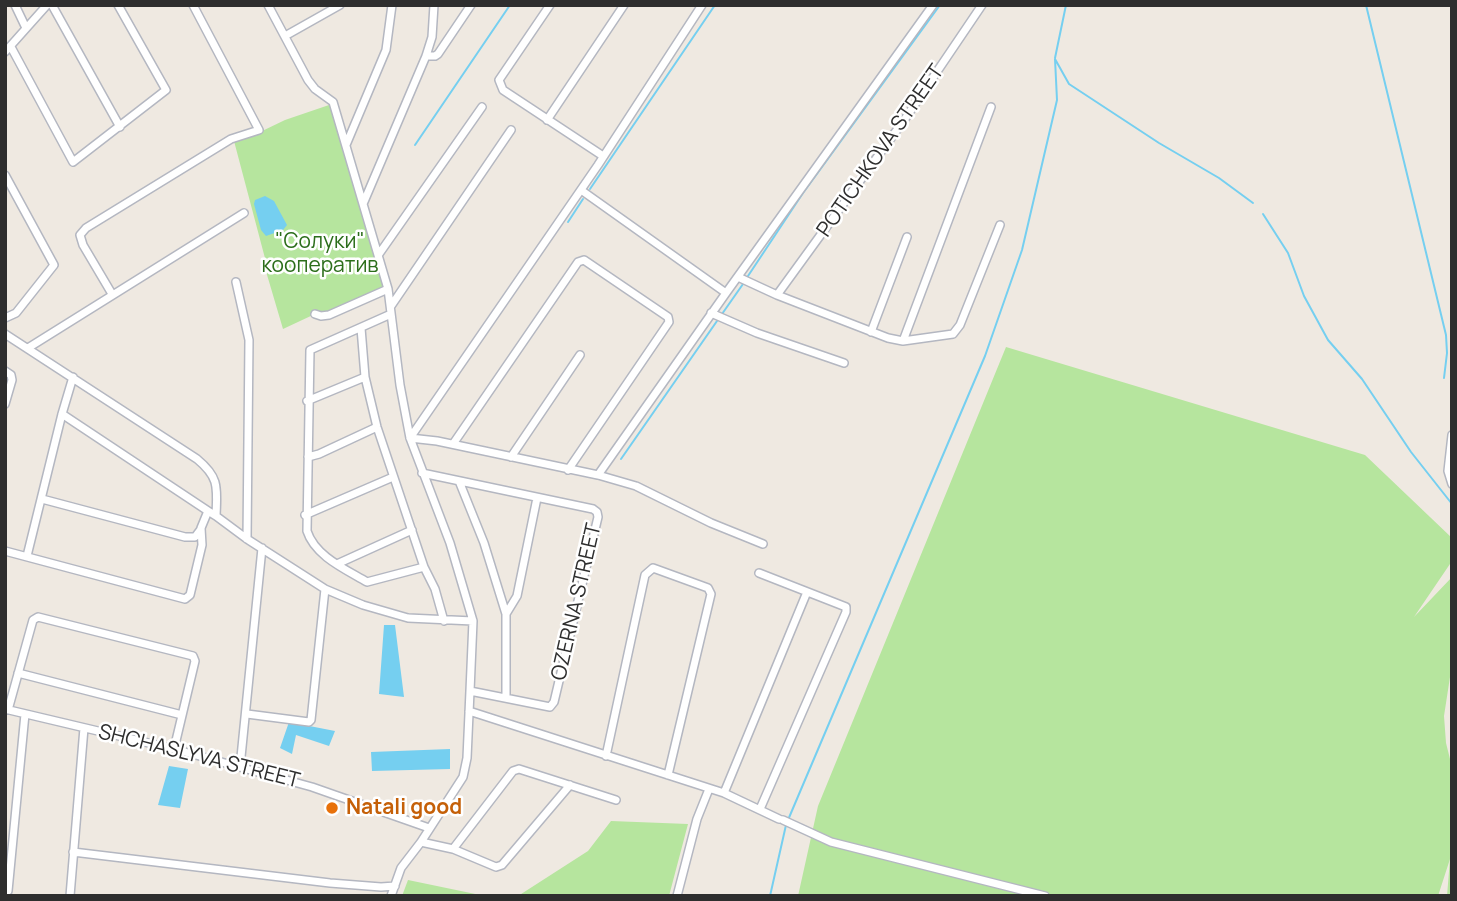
<!DOCTYPE html>
<meta charset="utf-8">
<style>
body{margin:0}
#map{position:relative;width:1457px;height:901px;overflow:hidden;background:#efe9e1;font-family:Manrope,sans-serif}
canvas{display:block}
.frame{position:absolute;inset:0;border:7px solid #2e2e2e;pointer-events:none}
</style>
<div id="map">
<canvas width="1457" height="901"></canvas>
<div class="frame"></div>
</div>
<script>
const c = document.querySelector('canvas').getContext('2d');
c.lineJoin = 'round';
function paint(path, color) { c.fillStyle = color; c.fill(path, 'evenodd'); }
function stroke(path, color, width, dash) { c.strokeStyle = color; c.lineWidth = width; c.lineCap = dash ? 'butt' : 'round'; c.setLineDash(dash || []); c.stroke(path); }
function write(font, color, halo, rows, align = 'center') {
  c.font = font + ' Manrope,sans-serif'; c.lineWidth = 5; c.setLineDash([]); c.textBaseline = 'middle'; c.strokeStyle = halo; c.fillStyle = color; for (const [text, x, y, turn = 0] of rows) {
    c.save(); c.translate(x, y); c.rotate((+turn || 0) * Math.PI / 180); c.textAlign = isNaN(turn) ? turn : align; if (halo) c.strokeText(text, 0, 0); c.fillText(text, 0, 0); c.restore();
  }
}
const green = new Path2D(`
 M329 105 332 106 384 287 325 314H315L283 329 265 268 266 262 234 141 258 133 285 120Z
 M1006 347 1365 455 1452 538V561L1414 617 1452 577V664L1444 716 1446 743 1452 767V896H1447L1450 859 1438 896H798L818 806Z
 M611 821 688 824 669 896H518L588 851Z
 M408 880 485 896H402Z`);
const water = new Path2D(`
 M265 196 274 201 287 225 283 230 266 236 261 230 254 204 255 200Z
 M384 625H395L404 697 379 694Z
 M289 722 335 731 329 746 296 735 292 754 280 748Z
 M450 749V769L372 771 371 752Z
 M169 766 188 769 180 808 158 805Z`);
const stream = new Path2D(`
 M1366 5 1446 335 1447 353 1444 378
 M1055 58 1066 5
 M415 145 510 5
 M590 189 715 5
 M1263 214 1288 253 1304 296 1328 340 1362 379 1411 452 1452 504
 M568 222 583 199
 M748 276 803 193 940 5
 M722 314 743 284
 M621 459 717 321
 M788 820 985 356 1022 250 1057 100 1055 59 1069 84 1159 143 1219 178 1253 203
 M770 896 786 825`);
const street = new Path2D(`
 M15 5 26 28
 M52 5 120 127
 M268 5 308 80 315 89 333 102 363 204
 M550 5 499 80 503 90 603 156
 M702 5 598 165 410 438 437 441 598 475 636 486 711 523 763 544
 M285 36 340 5
 M11 47 73 162 166 90 118 5
 M5 52 47 5
 M426 56H435L438 54 471 5
 M547 120 624 5
 M346 145 386 50 392 5
 M5 175 54 265 16 313 5 318
 M581 190 726 293
 M379 254 482 107
 M738 277 777 295 888 338 903 341 953 334 960 325 1000 225
 M236 282 249 340 247 539
 M112 294 83 245 80 235 86 228 231 139 259 130 193 5
 M777 295 907 116 982 5
 M391 306 511 130
 M711 313 757 333 844 363
 M315 314 321 316 329 315 388 289
 M391 314 310 350 307 531C315 556 345 569 367 582L424 567
 M361 328 365 377 377 427 424 567 435 589 444 621
 M871 332 907 237
 M5 334 197 459C220 478 217 488 216 516L247 539 325 589 363 605 408 618 473 621
 M903 341 991 107
 M28 348 244 213
 M5 371 11 375 12 380 5 404
 M307 401 365 377
 M62 414 208 511
 M1452 435 1448 471 1452 484
 M453 444 578 262 584 260 668 317 669 322 568 470
 M308 457 319 454 377 427
 M511 457 580 355
 M422 473 593 509 597 512 598 517 554 702 550 707 470 691
 M598 475 726 293 933 5
 M459 481 484 543 506 614
 M42 499 185 537H195L201 529
 M305 515 393 477
 M5 551 185 599 190 595 202 545 201 528 208 511 216 516
 M27 556 62 414 73 377
 M337 564 412 530
 M759 573 846 607V612L760 809
 M18 673 182 715
 M506 697V614L517 596 537 498
 M5 709 174 749 312 787 429 828
 M8 710 33 620 38 617 193 656 195 661 174 749
 M469 711 724 793 779 819
 M247 714 309 722 311 720 325 589
 M606 756 645 575 653 568 708 588 711 594 668 775
 M240 767 262 548
 M724 793 807 592
 M783 820 831 842 1045 896
 M421 842 453 849 496 867 502 865 570 785
 M453 849 513 771 519 769 616 800
 M73 852 330 883 381 887 395 886
 M5 892 8 891 25 714
 M70 896 84 728
 M391 896 401 868 421 842 463 777 467 758 470 691 473 621 450 543 410 438 400 385 388 289 363 204 426 56 432 37 434 5
 M677 896 697 819 709 789`);
const markers = [
 [332,808,7,"#e8710a"]
];
const streetNames = [
 ["POTICHKOVA STREET",881,151,-55],
 ["OZERNA STREET",577,602,-77],
 ["SHCHASLYVA STREET",199,757,14]
];
const parkNames = [
 ["\"Солуки\"",320,242],
 ["кооператив",320,266]
];
const foodNames = [
 ["Natali good",346,808]
];
paint(green, '#b6e59e');
paint(water, '#75cff0');
stroke(stream, '#75cff0', 2);
stroke(street, '#b4b7c1', 10);
stroke(street, '#fff', 7);
for (const [x, y, r, color] of markers) { const dot = new Path2D(); dot.arc(x, y, r, 0, 2 * Math.PI); c.fillStyle = color; c.fill(dot); stroke(dot, '#fff', 2.5); }
write('21px', '#2e2e2e', '#fff', streetNames);
write('21px', '#2c6e1b', '#fff', parkNames);
write('bold 21px', '#c56008', '#fff', foodNames, 'left');
</script>
